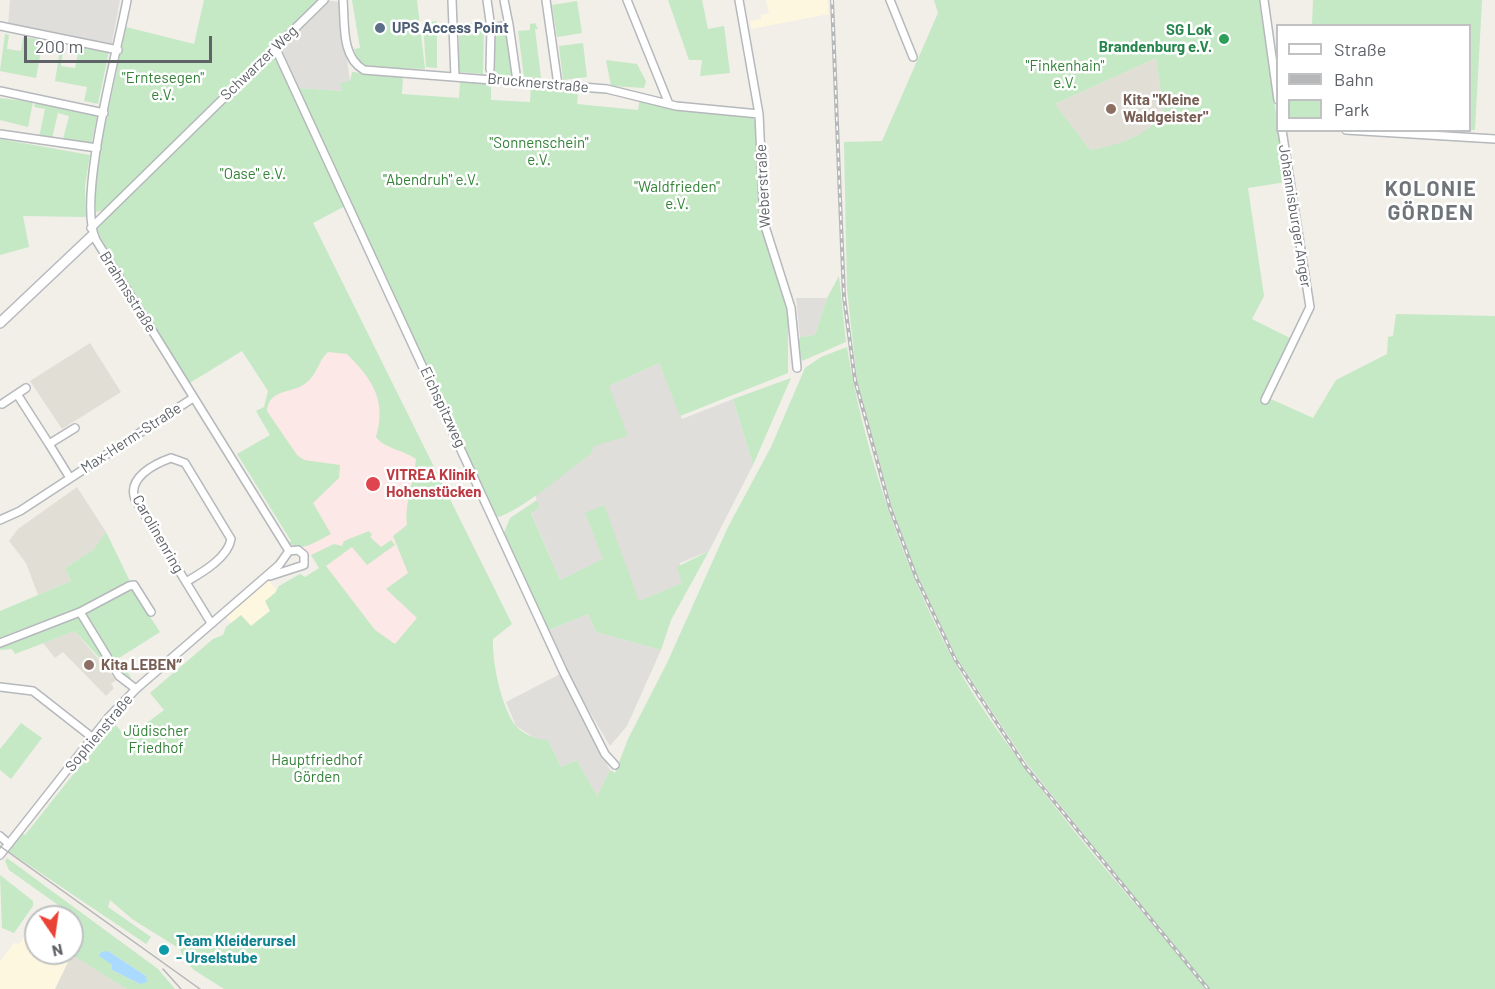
<!DOCTYPE html>
<meta charset="utf-8">
<style>
body{margin:0}
#map{position:relative;width:1495px;height:989px;overflow:hidden;background:#f1efe8;font-family:Barlow,sans-serif}
canvas{display:block}
.legend{position:absolute;left:1276px;top:24px;width:195px;height:108px;box-sizing:border-box;background:#fff;border:2px solid #bfc1c3;margin:0;padding:8px 10px;list-style:none;font-size:18px;color:#5f6368}
.legend li{display:flex;align-items:center;gap:12px;height:30px}
.legend b{width:30px;border:2px solid #bfc1c3}
.north{position:absolute;left:24px;top:905px;width:60px;height:60px;box-sizing:border-box;background:#fff;border:2px solid #bfc1c3;border-radius:50%;rotate:167deg;font-size:16px;font-weight:700;line-height:24px;text-align:center;color:#5f6368}
.north::after{content:'';display:block;margin:auto;width:21px;height:27px;background:#ea4335;clip-path:polygon(50% 0,100% 100%,50% 72%,0 100%)}
.scale{position:absolute;left:24px;top:36px;width:188px;height:27px;box-sizing:border-box;border:3px solid #5f6368;border-top:0;padding-left:8px;font-size:18px;line-height:21px;white-space:nowrap;color:#5f6368;-webkit-text-stroke:4px #fff;paint-order:stroke}
</style>
<div id="map">
<canvas width="1495" height="989"></canvas>
<ul class="legend">
<li><b style="height:8px;background:#fff"></b>Straße</li>
<li><b style="height:8px;background:#b6b7b8"></b>Bahn</li>
<li><b style="height:16px;background:#c5e8c5"></b>Park</li>
</ul>
<div class="north">N</div>
<div class="scale">200 m</div>
</div>
<script>
const c = document.querySelector('canvas').getContext('2d');
c.lineJoin = 'round';
function paint(path, color) { c.fillStyle = color; c.fill(path, 'evenodd'); }
function stroke(path, color, width, dash) { c.strokeStyle = color; c.lineWidth = width; c.lineCap = dash ? 'butt' : 'round'; c.setLineDash(dash || []); c.stroke(path); }
function write(font, color, halo, rows, align = 'center') {
  c.font = font + ' Barlow,sans-serif'; c.lineWidth = 5; c.setLineDash([]); c.textBaseline = 'middle'; c.strokeStyle = halo; c.fillStyle = color; for (const [text, x, y, turn = 0] of rows) {
    c.save(); c.translate(x, y); c.rotate((+turn || 0) * Math.PI / 180); c.textAlign = isNaN(turn) ? turn : align; if (halo) c.strokeText(text, 0, 0); c.fillText(text, 0, 0); c.restore();
  }
}
const commercial = new Path2D(`
 M766 0H827L829 14 751 29 750 21 761 19V15L769 13Z
 M268 580 277 590 270 610 251 626 241 615 231 623 225 615Z
 M26 926 36 936V953L72 954 55 989H0V962L14 943 19 944 27 932 24 929Z`);
const industrial = new Path2D(`
 M10 0H120L111 47 8 26Z
 M327 0 339 2 350 81 342 91 298 88 278 49Z
 M796 298H827L815 335 800 337Z
 M659 363 682 419 733 399 753 465 709 551 680 563 683 583 639 601 585 513 604 559 560 580 531 512 539 508 535 494 591 454 609 386Z
 M588 614 596 632 661 650 627 726 610 746 564 669 547 631Z
 M562 673 610 770 597 796 577 760 561 767 548 740H538L516 726 506 702Z`);
const education = new Path2D(`
 M1156 58 1164 114 1151 129 1117 145 1090 150 1055 104Z
 M90 343 121 392 62 429 30 381Z
 M77 487 106 532 93 550 65 568 71 581 38 595 26 563 9 541 18 529Z
 M75 631 116 680 111 684 114 688 106 696 63 652 55 658 43 643Z
 M72 954 127 989H55Z`);
const medical = new Path2D(`
 M344 287 489 576 381 665 319 568 303 548 330 534 262 414 268 391 242 351Z`);
const green = new Path2D(`
 M204 0H321L117 200 104 210 96 212 94 187 96 168 126 27 194 44Z
 M352 0H417L425 69 363 67 358 62 354 49 360 48Z
 M668 0H702L708 29 724 26 730 73 700 76 702 60H689Z
 M934 0H1259L1286 182 1248 188 1264 296 1252 319 1292 339 1264 396 1313 418 1336 380 1387 354 1388 337 1393 336 1396 314 1495 316V989H1209L1027 764 957 658 917 575 892 507 857 380 847 289 844 142 882 141 938 13ZM1156 58 1164 114C1144 137 1119 145 1090 150L1055 104Z
 M1313 0H1482L1475 130H1470V26L1312 25Z
 M577 1 582 33 557 37 552 5Z
 M437 21V68L426 67 423 23Z
 M459 23H484L483 74 459 72Z
 M535 23 538 29H535L541 78 524 77 518 31 530 30V24Z
 M506 32 508 34 513 76 494 75V37Z
 M5 34 9 35 7 49 21 51 23 37 43 40 36 78 0 71Z
 M583 43 587 77 563 80 559 46Z
 M79 45 109 51 98 104 84 101 87 87 55 81 60 50 63 51 61 66 75 68 78 54 74 52Z
 M276 51 347 205 313 223 512 624 493 639C492 662 501 706 515 725 522 734 538 740 548 740L561 767 577 760 597 796 610 770 615 773 628 739 667 663 728 527 771 447 805 368 821 357 847 347C866 465 917 609 983 709 1049 808 1131 897 1206 989H224L194 970 184 960 180 949 132 919 110 900 108 907 151 937 146 944 8 851 21 833 25 835 114 723 127 738 164 710 150 693 213 639 223 635 226 627 241 615 251 626 270 611 265 601 275 593 279 586 300 574 305 577 319 568 311 555 334 544 342 546 344 541 369 531 372 535 370 537 381 547 391 540 395 545 367 565 352 547 326 566 375 630 395 644 417 618 386 589 408 573 393 536 407 525C404 504 414 482 416 459 404 450 385 449 376 437 387 400 372 379 347 354L328 352C318 361 317 375 306 383 292 394 269 388 267 411L297 455 304 460 340 465 339 478 313 503 331 534C316 541 303 553 289 543L291 541 237 454 270 435 256 411 264 407 268 391 242 351 188 384 98 233V226Z
 M606 60 637 64 646 81 644 88 611 86Z
 M352 72 403 76 402 94 459 98 460 81 491 83V100L530 102 531 85 604 94 578 92 577 104 638 110 640 98 753 118 756 123 761 220 788 309V373L680 416 659 363 609 386 628 436 594 446 591 454C563 474 529 505 499 517L494 515 298 88 342 91 340 83 350 81Z
 M0 98 33 102 28 127 0 120Z
 M35 103 97 116 91 145 63 139 69 116 58 113 52 138 39 137 45 109 34 107Z
 M0 139 90 155 85 186 86 217 23 216 29 247 0 255Z
 M839 276 846 342 802 361 798 344 800 337 815 335 827 298Z
 M791 378 753 465 733 399Z
 M537 500 539 508 531 513 560 580 603 559 585 513 604 505 639 601 682 583 677 567 709 551 671 620 661 650 596 632 588 614 547 631 503 535 510 518Z
 M106 532 139 600 160 632 119 658 131 678 123 684 75 631 15 654 12 649 0 650V611L71 581 65 568 93 550Z
 M21 723 42 738 11 779 0 770V749Z
 M7 858 158 969 175 989H127L69 953H72V938L76 932 75 917 9 870 5 861ZM108 951 146 976 140 984 112 970Z
 M0 875 33 901V906L14 933 2 928Z`);
const water = new Path2D(`
 M108 951 146 976 147 982 140 984 112 970 111 964 99 956 101 952Z`);
const street = new Path2D(`
 M127 0C118 49 76 201 96 240L289 551
 M343 0C345 24 341 57 364 70L607 89 676 106 759 114
 M452 0 455 77
 M487 0 491 28
 M504 0 509 25
 M546 0 558 85
 M627 0 669 104
 M739 0 759 114 764 223 791 308 797 368
 M890 0 913 57
 M1264 0 1278 100
 M0 26 118 50
 M275 47 563 671 605 754 615 765
 M490 69 491 28 509 25 517 81
 M0 91 104 113
 M1346 130 1495 139
 M0 134 97 148
 M91 228 324 0
 M26 388 17 394 49 444
 M1265 400 1310 307 1282 130
 M2 404 17 394
 M70 478 49 444 75 428
 M0 520 20 511 193 398
 M270 576 304 565V555L298 550 289 551
 M186 582C201 573 228 558 231 539L185 463 171 458C154 464 127 478 135 499L211 623
 M80 612 129 586 134 585 151 612
 M0 643 80 612 119 676 136 689
 M0 687 33 691 93 738
 M0 836 9 844
 M0 855 108 718 136 689 279 565 289 551`);
const secondary = new Path2D(`
 M0 323 93 235`);
const tram = new Path2D(`
 M0 846 200 989
 M163 969 181 989`);
const rail = new Path2D(`
 M832 0 844 297 855 380 890 508 916 577 955 659 1025 766 1208 989`);
const markers = [
 [380,28,6,"#5c6f8a"],
 [1224,39,6,"#2e9e5b"],
 [1111,109,6,"#8d6e63"],
 [373,484,8,"#e0444e"],
 [89,665,6,"#8d6e63"],
 [164,950,6,"#0f9aa8"]
];
const serviceNames = [
 ["UPS Access Point",392,28]
];
const leisureNames = [
 ["SG Lok",1212,30],
 ["Brandenburg e.V.",1212,47]
];
const streetNames = [
 ["Schwarzer Weg",259,63,-44],
 ["Brucknerstraße",538,83,5],
 ["Weberstraße",763,186,-93],
 ["Johannisburger Anger",1295,216,81],
 ["Brahmsstraße",128,292,58],
 ["Eichspitzweg",443,407,65],
 ["Max-Herm-Straße",131,438,-33],
 ["Carolinenring",158,534,60],
 ["Sophienstraße",99,733,-50]
];
const parkNames = [
 ["\"Finkenhain\"",1065,66],
 ["e.V.",1065,83],
 ["\"Erntesegen\"",163,78],
 ["e.V.",163,95],
 ["\"Sonnenschein\"",539,143],
 ["e.V.",539,160],
 ["\"Oase\" e.V.",253,174],
 ["\"Abendruh\" e.V.",431,180],
 ["\"Waldfrieden\"",677,187],
 ["e.V.",677,204],
 ["Jüdischer",156,731],
 ["Friedhof",156,748],
 ["Hauptfriedhof",317,760],
 ["Görden",317,777]
];
const educationNames = [
 ["Kita \"Kleine",1123,100],
 ["Waldgeister\"",1123,117],
 ["Kita LEBEN“",101,665]
];
const healthNames = [
 ["VITREA Klinik",386,475],
 ["Hohenstücken",386,492]
];
const cultureNames = [
 ["Team Kleiderursel",176,941],
 ["- Urselstube",176,958]
];
const districtNames = [
 ["KOLONIE",1431,189],
 ["GÖRDEN",1431,213]
];
paint(commercial, '#fef7e0');
paint(industrial, '#e0deda');
paint(education, '#e1ded6');
paint(medical, '#fce8e6');
paint(green, '#c5e8c5');
paint(water, '#aadaff');
stroke(street, '#b5b8bc', 10);
stroke(secondary, '#b6babf', 12);
stroke(street, '#fff', 7);
stroke(secondary, '#fff', 9);
stroke(tram, '#b6b7b8', 1.5);
stroke(rail, '#b6b7b8', 4);
stroke(rail, '#fff', 1.5, [4.5]);
for (const [x, y, r, color] of markers) { const dot = new Path2D(); dot.arc(x, y, r, 0, 2 * Math.PI); c.fillStyle = color; c.fill(dot); stroke(dot, '#fff', 2); }
write('bold 15px', '#4e5e75', '#fff', serviceNames, 'left');
write('bold 15px', '#27864d', '#fff', leisureNames, 'right');
write('15px', '#5f6368', '#fff', streetNames);
write('15px', '#348238', '#fff', parkNames);
write('bold 15px', '#785e54', '#fff', educationNames, 'left');
write('bold 15px', '#be3a42', '#fff', healthNames, 'left');
write('bold 15px', '#0d838f', '#fff', cultureNames, 'left');
c.letterSpacing = '1.5px';
write('bold 21px', '#70757a', '#fff', districtNames);
c.letterSpacing = '0px';
</script>
